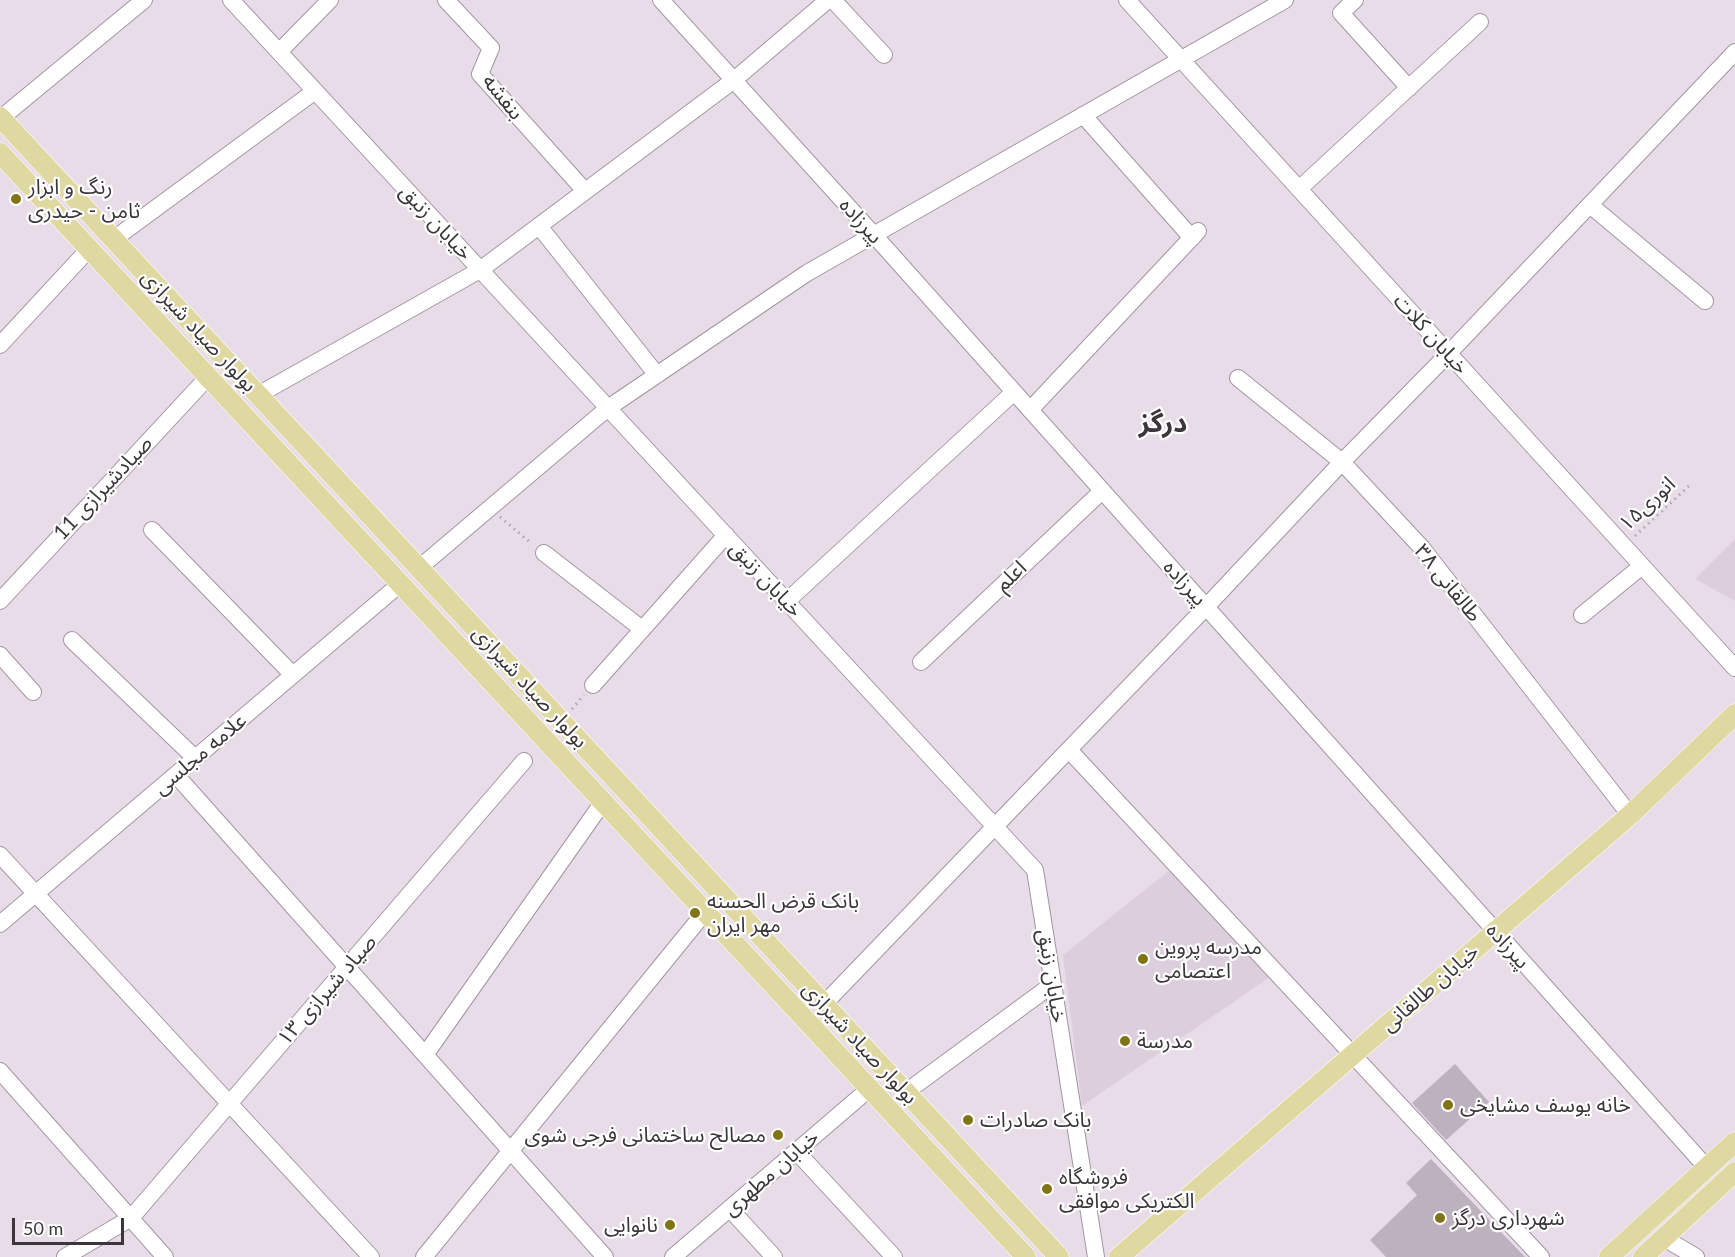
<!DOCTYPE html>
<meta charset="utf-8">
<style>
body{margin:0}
#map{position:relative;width:1735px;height:1257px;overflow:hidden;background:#e8dce8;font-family:Lato,sans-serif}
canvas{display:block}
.scale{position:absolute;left:12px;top:1218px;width:112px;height:27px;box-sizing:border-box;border:3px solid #3a363a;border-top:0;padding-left:8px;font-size:18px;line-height:21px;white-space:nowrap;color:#3a363a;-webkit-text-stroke:4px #fff;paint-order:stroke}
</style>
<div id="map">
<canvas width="1735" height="1257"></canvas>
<div class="scale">50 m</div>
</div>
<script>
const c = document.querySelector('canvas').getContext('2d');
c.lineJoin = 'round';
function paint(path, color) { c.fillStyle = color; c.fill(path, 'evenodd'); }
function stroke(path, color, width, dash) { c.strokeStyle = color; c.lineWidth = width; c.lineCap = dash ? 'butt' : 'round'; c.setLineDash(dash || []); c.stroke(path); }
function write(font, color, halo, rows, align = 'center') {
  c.font = font + ' Lato,"Noto Sans Arabic",sans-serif'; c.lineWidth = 4.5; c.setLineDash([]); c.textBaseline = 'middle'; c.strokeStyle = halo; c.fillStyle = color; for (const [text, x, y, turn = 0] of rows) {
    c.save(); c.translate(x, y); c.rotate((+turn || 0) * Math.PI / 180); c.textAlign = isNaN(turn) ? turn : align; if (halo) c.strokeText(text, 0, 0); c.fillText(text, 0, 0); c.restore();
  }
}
const built = new Path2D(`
 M1735 539V601L1695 579Z
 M1170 870 1270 977 1082 1106 1063 955Z`);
const building = new Path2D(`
 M1455 1064 1489 1102 1446 1140 1412 1103Z
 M1431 1159 1525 1257H1386L1370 1240 1417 1195 1406 1183Z`);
const path = new Path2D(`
 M500 517 532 544
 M1635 536 1691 484
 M572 709 584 695`);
const minor = new Path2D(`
 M231 0 1035 870 1096 1257
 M446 0 491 48 480 74 585 191
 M661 0 874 235 1707 1168
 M833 0 884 55
 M1127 0 1735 668
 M1355 0 1341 13 1409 88
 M279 52 330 0
 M1083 115 1192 238
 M1 118 144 0
 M1299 189 1480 22
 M1590 205 1705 301
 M539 226 657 375
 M114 239 315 91
 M0 345 89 249
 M1238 378 1342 462 1422 548 1630 815
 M258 395 480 270 734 80 828 0
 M1030 410 1198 231
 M152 530 293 675
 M544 553 642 629
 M419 568 608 408 807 273 1285 0
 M0 601 208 377
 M787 601 1014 392
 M1582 615 1642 566
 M72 640 195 758
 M0 655 33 692
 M921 662 1102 491
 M593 685 726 535
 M1069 750 1541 1257
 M176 775 605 1257
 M0 855 371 1257
 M0 924 400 584
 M824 1004 1206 607 1342 462 1449 353 1735 52
 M425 1055 603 802
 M0 1071 165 1257
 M906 1092 1053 984
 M796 1151 894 1257
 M730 1209 774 1257
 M1664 1238 1696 1257
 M65 1257 131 1218 524 761
 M424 1257 705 912
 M673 1257 869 1089`);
const major = new Path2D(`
 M0 117 1059 1257
 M0 153 1026 1257
 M1119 1257 1630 815 1735 714
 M1609 1257 1735 1142
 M1643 1257 1735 1172`);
const markers = [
 [16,199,6,"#817416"],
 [695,913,6,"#817416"],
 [1143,959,6,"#817416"],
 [1125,1041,6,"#817416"],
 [1448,1105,6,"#817416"],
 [968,1120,6,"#817416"],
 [778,1135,6,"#817416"],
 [1047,1189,6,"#817416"],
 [1440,1218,6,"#817416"],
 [670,1225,6,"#817416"]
];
const streetNames = [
 ["بنفشه",503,97,51],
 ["پیرزاده",861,221,48],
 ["خیابان زنبق",436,222,47],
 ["بولوار صیاد شیرازی",199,331,47],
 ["خیابان کلات",1431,334,48],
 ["صیادشیرازی 11",103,488,-47],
 ["انوری۱۵",1647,504,-43],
 ["اعلم",1011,576,-43],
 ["خیابان زنبق",766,579,47],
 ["پیرزاده",1185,583,48],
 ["طالقانی ۳۸",1448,583,51],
 ["بولوار صیاد شیرازی",530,687,47],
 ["علامه مجلسی",200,754,-40],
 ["پیرزاده",1508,946,48],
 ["خیابان زنبق",1052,976,81],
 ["خیابان طالقانی",1430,988,-41],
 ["صیاد شیرازی ۱۳",327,990,-49],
 ["بولوار صیاد شیرازی",860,1043,47],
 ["خیابان مطهری",771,1173,-41]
];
const poiNames = [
 ["رنگ و ابزار",28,187],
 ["ثامن - حیدری",28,211],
 ["بانک قرض الحسنه",707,901],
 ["مهر ایران",707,925],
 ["مدرسه پروین",1155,947],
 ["اعتصامی",1155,971],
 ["مدرسة",1137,1041],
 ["خانه یوسف مشایخی",1460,1105],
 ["بانک صادرات",980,1120],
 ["مصالح ساختمانی فرجی شوی",766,1135,"right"],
 ["فروشگاه",1059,1177],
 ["الکتریکی موافقی",1059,1201],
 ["شهرداری درگز",1452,1218],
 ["نانوایی",658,1225,"right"]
];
const districtNames = [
 ["درگز",1163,423]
];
paint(built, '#ddcede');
paint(building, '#bcb2bd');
stroke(minor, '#a196a1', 18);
stroke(major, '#fff', 21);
stroke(path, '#afa5af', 3, [1.5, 4.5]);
stroke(minor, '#fff', 16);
stroke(major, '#e0d8a1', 20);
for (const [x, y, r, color] of markers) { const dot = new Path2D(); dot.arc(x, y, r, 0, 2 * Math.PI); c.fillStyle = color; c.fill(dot); stroke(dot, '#fff', 2); }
write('21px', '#3a363a', '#fff', streetNames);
write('21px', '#3a363a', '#fff', poiNames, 'left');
write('bold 27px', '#3a363a', '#fff', districtNames);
</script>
